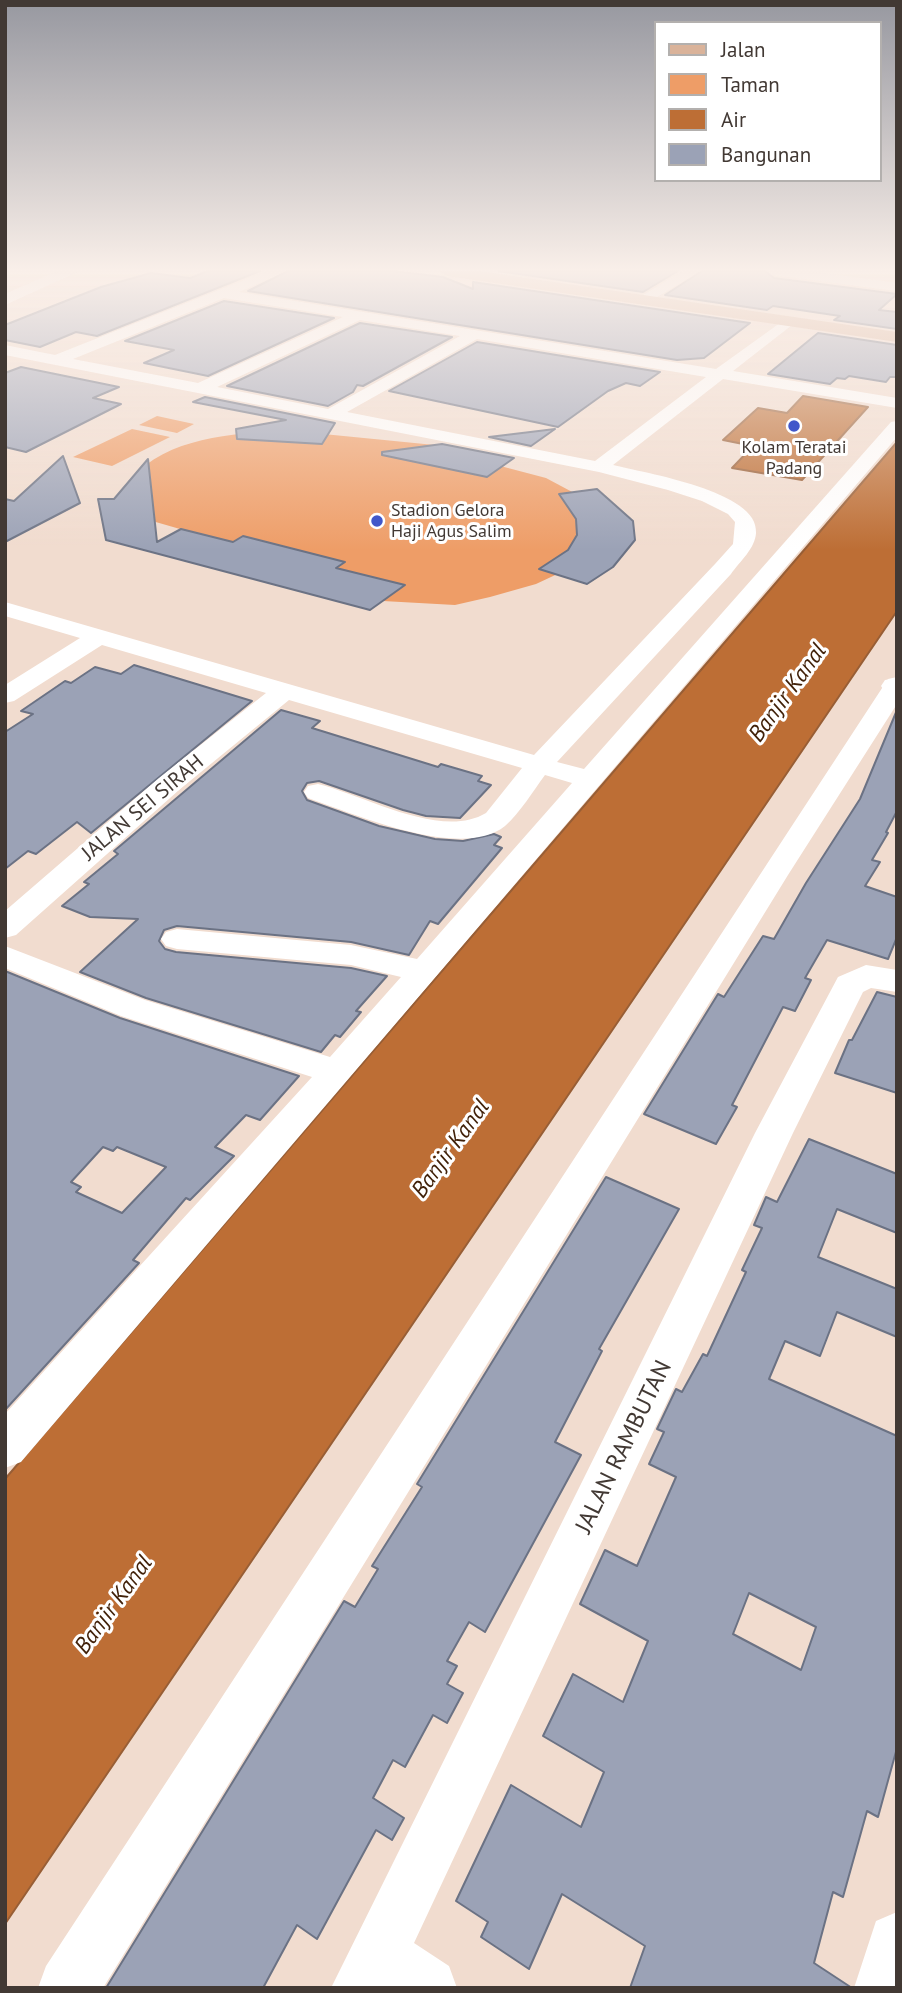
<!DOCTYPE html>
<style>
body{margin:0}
#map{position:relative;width:902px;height:1993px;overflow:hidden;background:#f1dccf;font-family:"PT Sans",sans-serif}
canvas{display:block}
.frame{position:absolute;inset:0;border:7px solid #423934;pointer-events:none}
.legend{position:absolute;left:654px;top:21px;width:228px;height:161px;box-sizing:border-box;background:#fff;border:2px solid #b3b0ae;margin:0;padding:9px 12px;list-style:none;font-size:21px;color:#423934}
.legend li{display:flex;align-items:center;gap:14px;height:35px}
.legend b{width:35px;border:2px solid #b3b0ae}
</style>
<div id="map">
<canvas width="902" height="1993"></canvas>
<div class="frame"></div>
<ul class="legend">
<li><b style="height:9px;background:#dab39a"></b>Jalan</li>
<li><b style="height:19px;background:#ee9d67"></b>Taman</li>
<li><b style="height:19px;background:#bd6e35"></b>Air</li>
<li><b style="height:19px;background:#9ba2b6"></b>Bangunan</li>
</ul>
</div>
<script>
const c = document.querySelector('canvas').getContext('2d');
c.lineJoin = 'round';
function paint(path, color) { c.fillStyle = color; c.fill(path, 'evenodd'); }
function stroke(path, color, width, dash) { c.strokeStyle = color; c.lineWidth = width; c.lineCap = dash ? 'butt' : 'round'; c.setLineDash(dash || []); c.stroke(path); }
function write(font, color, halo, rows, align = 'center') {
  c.font = font + ' "PT Sans",sans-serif'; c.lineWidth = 6; c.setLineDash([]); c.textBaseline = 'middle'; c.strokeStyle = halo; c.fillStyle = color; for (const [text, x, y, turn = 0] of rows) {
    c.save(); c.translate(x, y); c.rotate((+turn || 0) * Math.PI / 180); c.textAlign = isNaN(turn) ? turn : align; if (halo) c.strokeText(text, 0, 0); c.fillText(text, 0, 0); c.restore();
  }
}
const green = new Path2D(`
 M157 416 194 424 177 433 139 425Z
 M132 429 170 437 112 466 73 457Z
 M283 430 465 448 470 458 546 478 591 502 566 570 536 584 490 597 455 605 383 601 370 610 143 550 180 529 121 512C116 497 122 490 131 479 167 437 233 434 283 430Z`);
const water = new Path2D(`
 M803 396 868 407 802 480 732 468 753 446 723 440 758 408 787 413Z
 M897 442V611L5 1924V1479Z`);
const building = new Path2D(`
 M208 271H260L97 336 76 332 40 347 5 340V325L101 287 151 273 190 278Z
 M288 271H393L443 277 473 289V282L750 323 704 358 677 360 248 291Z
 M498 271H678L643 292Z
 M702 271H765L774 278 897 294 879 310 897 312V329L834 320 840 316 773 306 767 310 665 295Z
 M224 301 334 318 208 376 144 363 174 350 125 341Z
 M360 323 452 337 363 386 357 385 353 392 328 406 227 386Z
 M818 333 897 345V377H890L886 382 849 376 845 379 837 378 830 384 768 374Z
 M477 342 660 372 640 386 626 383 608 391 558 427 389 391Z
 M21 367 119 387 93 398 121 404 26 452 5 447V373Z
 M205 397 335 423 322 444 237 439 236 429 286 420 193 402Z
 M555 429 531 446 489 437Z
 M442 444 514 458 487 477 382 455V452Z
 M63 456 80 503 5 542V499L14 501Z
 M148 459 157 542 181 529 233 542 243 536 345 562 336 568 405 585 370 610 106 540 98 499H114Z
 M597 489 633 521 635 540 613 567 587 584 539 569 568 550 577 535 576 519 559 494Z
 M134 665 252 701 91 833 77 822 36 854 28 851 5 869V732L33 714 21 711 65 681 71 683 95 667 121 674Z
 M281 710 320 721 312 728 438 767 441 764 482 776 478 781 491 785 460 818 426 816 403 810 319 781 307 783 302 791 307 800 379 826 435 839 463 841 494 834 501 837 494 845 502 848 438 924 430 921 409 955 351 942 177 926 164 930 159 941 165 949 176 952 351 968 387 976 356 1011 361 1012 340 1037 335 1035 321 1052 146 998 80 972 138 919 90 917 62 906 89 884 84 882 118 854 114 851Z
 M897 710V811L886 832 888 833 872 860 880 862 865 886 897 897V937L888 959 827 940 805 978 811 980 795 1011 783 1007 732 1105 737 1107 716 1144 644 1114 718 994 724 997 763 936 774 939 806 883 860 799Z
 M5 971 120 1018 299 1076 260 1120 246 1115 215 1147 234 1156 190 1200 186 1198 133 1260 139 1263 5 1410ZM103 1147 113 1151 117 1147 166 1167 122 1213 76 1192 81 1187 71 1182Z
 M877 992 897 997V1093L835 1073 849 1040H852Z
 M809 1139 897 1174V1233L837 1209 818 1257 897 1289V1337L837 1312 820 1356 785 1341 769 1379 897 1436V1748L878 1817 867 1811 843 1897 833 1892 814 1963 852 1988H630L645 1946 562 1894 529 1969 481 1937 488 1922 456 1901 511 1785 581 1827 604 1772 543 1736 573 1674 623 1702 648 1641 580 1604 605 1550 637 1566 676 1477 649 1464 664 1432 657 1429 676 1389 682 1392 703 1354 707 1356 746 1272 742 1270 762 1228 754 1225 766 1197 777 1202ZM749 1593 816 1627 801 1670 733 1634Z
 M606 1177 679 1209 599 1349 602 1351 555 1442 581 1455 485 1632 469 1622 447 1661 457 1666 447 1684 463 1693 447 1723 433 1715 405 1767 393 1760 373 1798 404 1818 392 1840 376 1830 317 1939 297 1925 263 1988H106L344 1601 355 1607 378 1569 372 1566 422 1487 417 1484Z`);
const minor = new Path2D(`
 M267 271H286L239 292 716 369 787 318 792 319V325L733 371 897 398V408L723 379 613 465C644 473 760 491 756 533 755 549 740 561 731 574L557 762 584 769 891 422 897 421V437L21 1462 5 1468V1414L312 1077 121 1016 5 968V946L145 1000 330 1057 401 977 351 965 177 949 166 946 161 939 166 932 177 929 351 945 417 959 572 783 545 775C533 791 520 813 505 826 461 861 355 814 308 798L304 792 308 786 318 784C364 795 441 840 486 813L522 768 289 700 179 790 16 935 5 938V911L159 778 266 693 102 645 14 701 5 703V685L80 638 5 616V602L534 755 715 564 733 544 735 522 728 514 702 501 668 490 599 472 5 355V345L55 355ZM224 298 343 317 198 383 73 359ZM360 320 460 336 328 409 217 387ZM477 339 706 377 595 461 347 412Z
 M683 271H700L647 303 635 300Z
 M767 271H805L897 283V291L774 275Z
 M897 677V704L788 875 103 1988H38L46 1966 888 679Z
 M866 965 897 970V992L871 988 863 992 793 1133 414 1943 449 1966 457 1988H331L755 1133 838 977Z
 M897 1912V1988H854L876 1921Z`);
const tertiary = new Path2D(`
 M897 678V695L885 692 881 686 885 680Z`);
const secondary = new Path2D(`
 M58 271H79L5 305V294Z`);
const primary = new Path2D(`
 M439 271H479L897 332V342L447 276Z`);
const markers = [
 [794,426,7,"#4157ca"],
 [377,521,7,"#4157ca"]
];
const farPoinames = [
 ["Kolam Teratai",794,448],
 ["Padang",794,469],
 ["Stadion Gelora",391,511,"left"],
 ["Haji Agus Salim",391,532,"left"]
];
const streetNames = [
 ["JALAN SEI SIRAH",143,808,-40]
];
const waterNames = [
 ["Banjir Kanal",788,693,-54],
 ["Banjir Kanal",451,1149,-54],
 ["Banjir Kanal",114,1605,-54]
];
const nearStreetnames = [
 ["JALAN RAMBUTAN",624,1447,-64]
];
paint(green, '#ee9d67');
paint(water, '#bd6e35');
stroke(water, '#985e35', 2);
paint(building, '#9ba2b6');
stroke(building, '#6b7284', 2);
paint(minor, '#fff');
paint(tertiary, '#fff');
paint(secondary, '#fff');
paint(primary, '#dab39a');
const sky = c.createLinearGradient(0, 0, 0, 550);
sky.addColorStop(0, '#9798a0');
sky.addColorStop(0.49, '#f9efe9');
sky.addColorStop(1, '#f9efe900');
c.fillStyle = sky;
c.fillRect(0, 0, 902, 550);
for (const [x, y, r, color] of markers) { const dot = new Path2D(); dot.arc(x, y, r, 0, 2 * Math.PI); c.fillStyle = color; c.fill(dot); stroke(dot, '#fff', 2.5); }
write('18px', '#423934', '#fff', farPoinames);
write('21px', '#423934', '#fff', streetNames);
write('italic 23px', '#412109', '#fff', waterNames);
write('24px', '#423934', '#fff', nearStreetnames);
</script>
